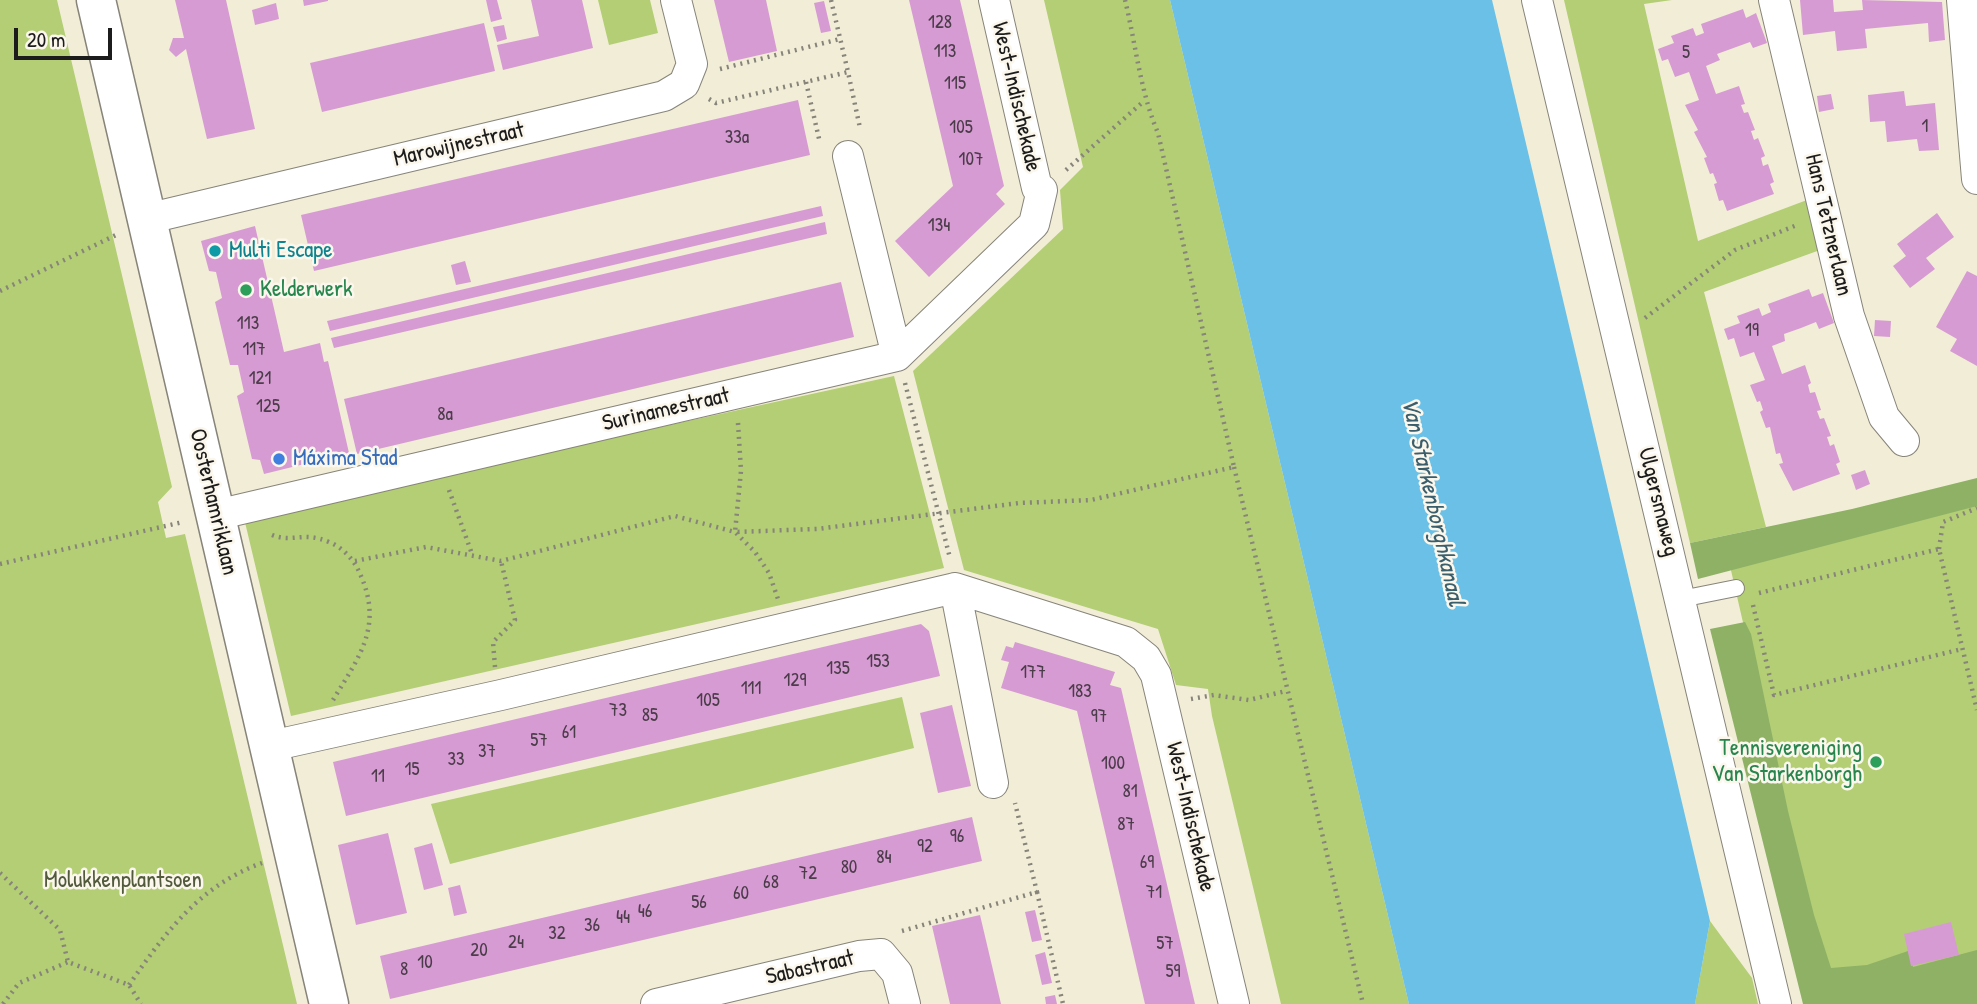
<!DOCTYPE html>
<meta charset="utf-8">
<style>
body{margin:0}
#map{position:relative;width:1977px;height:1004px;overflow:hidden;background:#f2edd7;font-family:"Patrick Hand",sans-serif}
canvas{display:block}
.scale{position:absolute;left:14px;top:28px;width:98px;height:32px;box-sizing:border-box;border:4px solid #1c1c1c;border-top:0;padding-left:9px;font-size:21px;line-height:24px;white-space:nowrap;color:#1c1c1c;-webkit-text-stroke:5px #fbf7ec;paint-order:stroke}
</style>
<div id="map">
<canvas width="1977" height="1004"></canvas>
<div class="scale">20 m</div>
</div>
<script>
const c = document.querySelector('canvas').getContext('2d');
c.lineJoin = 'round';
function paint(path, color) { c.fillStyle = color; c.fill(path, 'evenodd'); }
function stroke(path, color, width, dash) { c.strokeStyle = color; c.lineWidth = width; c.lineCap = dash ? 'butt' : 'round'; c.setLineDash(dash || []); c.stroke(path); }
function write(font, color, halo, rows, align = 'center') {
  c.font = font + ' "Patrick Hand",sans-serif'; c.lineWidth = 5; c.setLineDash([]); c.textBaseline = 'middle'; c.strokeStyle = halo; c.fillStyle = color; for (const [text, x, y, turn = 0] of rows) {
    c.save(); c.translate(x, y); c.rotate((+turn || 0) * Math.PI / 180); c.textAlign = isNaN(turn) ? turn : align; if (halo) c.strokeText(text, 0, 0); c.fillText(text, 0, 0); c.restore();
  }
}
const green = new Path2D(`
 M0 0H57L172 487 158 502 166 538 185 534 297 1004H0Z
 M598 0H650L658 33 609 45Z
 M1044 0H1170L1409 1004H1281L1212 716 1208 689 1176 685 1158 629 964 570 913 371 1063 229 1060 190 1083 167Z
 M1564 0H1672L1644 4 1698 241 1807 200 1820 250 1704 292 1766 527 1690 543Z
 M894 376 944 568 291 716 244 518Z
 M1977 505V959L1829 996 1730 566Z
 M902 697 914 748 450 864 431 804Z
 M1710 921 1752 978 1758 1004H1695Z`);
const forest = new Path2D(`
 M1977 478V506L1698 579 1690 543 1852 509Z
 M1745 622 1751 634 1788 811 1814 915 1831 968 1867 965 1908 951 1913 967 1977 950V1004H1803L1710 629Z`);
const water = new Path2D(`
 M1170 0H1492L1710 921 1695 1004H1409Z`);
const building = new Path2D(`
 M175 0H226L255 129 207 139 186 49 176 57 169 50 173 38H184Z
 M303 0H328V1L304 6Z
 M486 0H497L502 19 491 22Z
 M531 0H582L593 48 503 70 497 45 539 36Z
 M714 0H766L777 51 729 62Z
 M909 0H960L1004 186 996 194 1005 204 929 277 895 241 953 186Z
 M1800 0H1833L1834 12 1863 10 1862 0 1942 2 1945 40 1929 42 1928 23 1865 29 1867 48 1837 51 1835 31 1803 35Z
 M824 1 831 31 821 33 814 3Z
 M276 3 279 19 255 25 252 10Z
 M1743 9 1746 18 1756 13 1767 43 1753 48 1750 42 1717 54 1720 60 1706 66 1716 94 1739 86 1745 104 1741 105 1744 113 1748 112 1755 130 1751 131 1754 140 1758 138 1765 156 1761 158 1763 166 1768 164 1774 182 1770 184 1774 194 1727 211 1723 200 1719 201 1714 184 1717 183 1713 173 1710 174 1704 158 1707 157 1694 132 1698 130 1685 105 1699 100 1689 72 1675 77 1668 59 1662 61 1658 49 1674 43 1671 36 1693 28 1696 36 1704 33 1701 24Z
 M484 23 495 71 322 112 310 63Z
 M504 25 507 39 497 42 493 27Z
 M1904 91 1906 106 1935 103 1939 150 1919 151 1917 139 1887 142 1885 121 1870 122 1868 95Z
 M1831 94 1834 109 1819 112 1817 96Z
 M798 100 810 155 314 271 301 215Z
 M821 206 823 216 408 313 330 331 327 321Z
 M1937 213 1954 237 1926 258 1935 269 1910 288 1893 266 1906 256 1897 244Z
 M825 222 827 234 334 348 331 338Z
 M255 226 284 352 320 343 324 362 328 361 349 453 264 474 260 460 252 459 237 396 244 392 238 365H230L215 302 222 298 216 272 209 271 201 241Z
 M465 261 471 282 456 285 451 265Z
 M1967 271 1977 276V366L1950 351 1957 339 1936 327Z
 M841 282 854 337 357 454 344 399Z
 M1809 289 1812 297 1823 293 1834 323 1819 329 1816 322 1801 328 1784 334 1785 341 1772 346 1782 374 1805 365 1811 383 1808 385 1810 393 1815 392 1821 410 1817 411 1820 419 1824 418 1831 436 1827 437 1830 446 1834 444 1840 462 1836 464 1840 474 1793 491 1779 464 1783 463 1780 453 1776 454 1770 427 1766 428 1760 412 1763 410 1760 401 1757 402 1750 385 1765 380 1754 352 1740 357 1734 338 1728 340 1724 329 1740 323 1737 316 1759 308 1762 316 1771 312 1768 304Z
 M1875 320 1891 321 1890 337 1874 336Z
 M1865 470 1870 484 1856 490 1851 475Z
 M921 624 929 631 940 676 346 816 333 762Z
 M1015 642 1115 672 1110 685 1121 688 1195 1004H1145L1077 711 1001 688 1009 662 1001 660 1006 646 1013 648Z
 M952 705 971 786 938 793 920 713Z
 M972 817 982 861 390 999 380 956Z
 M388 833 407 913 356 925 338 845Z
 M432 843 443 885 424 890 414 848Z
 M460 885 467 913 454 916 448 888Z
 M1035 910 1042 940 1032 942 1025 912Z
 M980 915 1001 1004H950L932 926Z
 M1951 922 1959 955 1911 966 1904 934Z
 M1045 952 1052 983 1042 985 1035 955Z
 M1055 995 1057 1004H1046L1045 997Z`);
const path = new Path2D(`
 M831 0 848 72
 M720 69 840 39
 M806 82 820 143
 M709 99 716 103 848 72 860 128
 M1066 170 1144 101
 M0 291 116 235
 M1645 318 1735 250 1797 225
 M905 383 950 558
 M738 423 741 471 735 532 817 529 1019 503 1091 500 1234 467 1158 133C1140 91 1136 45 1125 0
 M1234 467 1363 1004
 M449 490 472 554
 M272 535C293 543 303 531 329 542 344 548 355 561 361 576 383 627 359 657 333 700
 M1939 549 1943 522 1977 508
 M355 561 426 547 501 561 675 516 735 532 755 552 769 573 778 599
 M0 564 183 522
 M1759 593 1939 549 1977 710
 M1753 605 1774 695 1962 649
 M495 667 493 642 515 620 501 561
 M1191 699 1214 695 1249 700 1286 691
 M0 873 60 930 68 962 129 985 141 1004
 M1037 892 1063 1004
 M902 931 1037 892 1015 803
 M129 985C165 933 200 885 262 863
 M3 1004 19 983 68 962`);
const service = new Path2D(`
 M1681 599 1736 588`);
const minor = new Path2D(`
 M1537 0 1776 1004
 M1774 0 1849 316 1884 417 1904 441
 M1962 0 1977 179
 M848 156 897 356
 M146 219 664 96 684 84 692 64 676 0
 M216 515 897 356 1034 224 1042 190 1037 188 994 0
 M955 588 993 783
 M271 746 501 695 955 588 1126 642 1146 658 1156 675 1234 1004
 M656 1004 859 956 881 954 897 973 905 1004`);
const tertiary = new Path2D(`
 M96 0 329 1004`);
const markers = [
 [215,251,7,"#0f9aa8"],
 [246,290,7,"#2e9e5b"],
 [279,459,7,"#3f7fe0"],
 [1876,762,7,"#2e9e5b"]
];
const numberNames = [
 ["128",940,23],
 ["113",945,52],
 ["5",1686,53],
 ["115",955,84],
 ["1",1925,127],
 ["105",961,128],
 ["33a",737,138],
 ["107",971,160],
 ["134",939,226],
 ["113",248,324],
 ["19",1752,331],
 ["117",254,350],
 ["121",260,379],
 ["125",268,407],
 ["8a",445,415],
 ["153",878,662],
 ["135",838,669],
 ["177",1033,673],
 ["129",795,681],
 ["111",751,689],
 ["183",1080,692],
 ["105",708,701],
 ["73",618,711],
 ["85",650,716],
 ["97",1099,717],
 ["61",569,733],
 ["57",539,741],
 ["37",487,752],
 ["33",456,760],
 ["100",1113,764],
 ["15",412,770],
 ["11",378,777],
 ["81",1130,792],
 ["87",1126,825],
 ["96",957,837],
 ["92",925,847],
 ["84",884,858],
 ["69",1147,863],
 ["80",849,868],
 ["72",808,874],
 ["68",771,883],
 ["71",1154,893],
 ["60",741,894],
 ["56",699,903],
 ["46",645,912],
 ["44",623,918],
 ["36",592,926],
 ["32",557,934],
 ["24",516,943],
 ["57",1165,944],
 ["20",479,951],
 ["10",425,963],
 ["8",404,970],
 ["59",1173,972]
];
const streetNames = [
 ["West-Indischekade",1016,97,77],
 ["Marowijnestraat",459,145,-13],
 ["Hans Tetznerlaan",1828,225,77],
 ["Surinamestraat",666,410,-13],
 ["Oosterhamriklaan",213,502,77],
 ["Ulgersmaweg",1658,502,76],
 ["West-Indischekade",1190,817,77],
 ["Sabastraat",810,968,-13]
];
const cultureNames = [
 ["Multi Escape",229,251]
];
const leisureNames = [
 ["Kelderwerk",260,290],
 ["Tennisvereniging",1862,749,"right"],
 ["Van Starkenborgh",1862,775,"right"]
];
const shopNames = [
 ["Máxima Stad",293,459]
];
const parkNames = [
 ["Molukkenplantsoen",123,881]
];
const waterNames = [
 ["Van Starkenborghkanaal",1432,502,77]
];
paint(green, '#b3ce74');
paint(forest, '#8eb166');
paint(water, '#6ac0e7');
paint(building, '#d79bd3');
stroke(service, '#87847a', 18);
stroke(minor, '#87847a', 32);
stroke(tertiary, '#87847a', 41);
stroke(path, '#87847a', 4.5, [2, 5]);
stroke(service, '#fff', 16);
stroke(minor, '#fff', 30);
stroke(tertiary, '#fff', 38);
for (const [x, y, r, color] of markers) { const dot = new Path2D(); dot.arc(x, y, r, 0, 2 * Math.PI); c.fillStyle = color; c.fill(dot); stroke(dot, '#fbf7ec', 2.5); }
write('19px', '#4b3c4a', null, numberNames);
write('23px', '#1c1c1c', '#fbf7ec', streetNames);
write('23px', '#0d838f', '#fbf7ec', cultureNames, 'left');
write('23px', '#27864d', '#fbf7ec', leisureNames, 'left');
write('23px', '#366cbe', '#fbf7ec', shopNames, 'left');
write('23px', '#515a3b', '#fbf7ec', parkNames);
write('italic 24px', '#3b5e6d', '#fbf7ec', waterNames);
</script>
